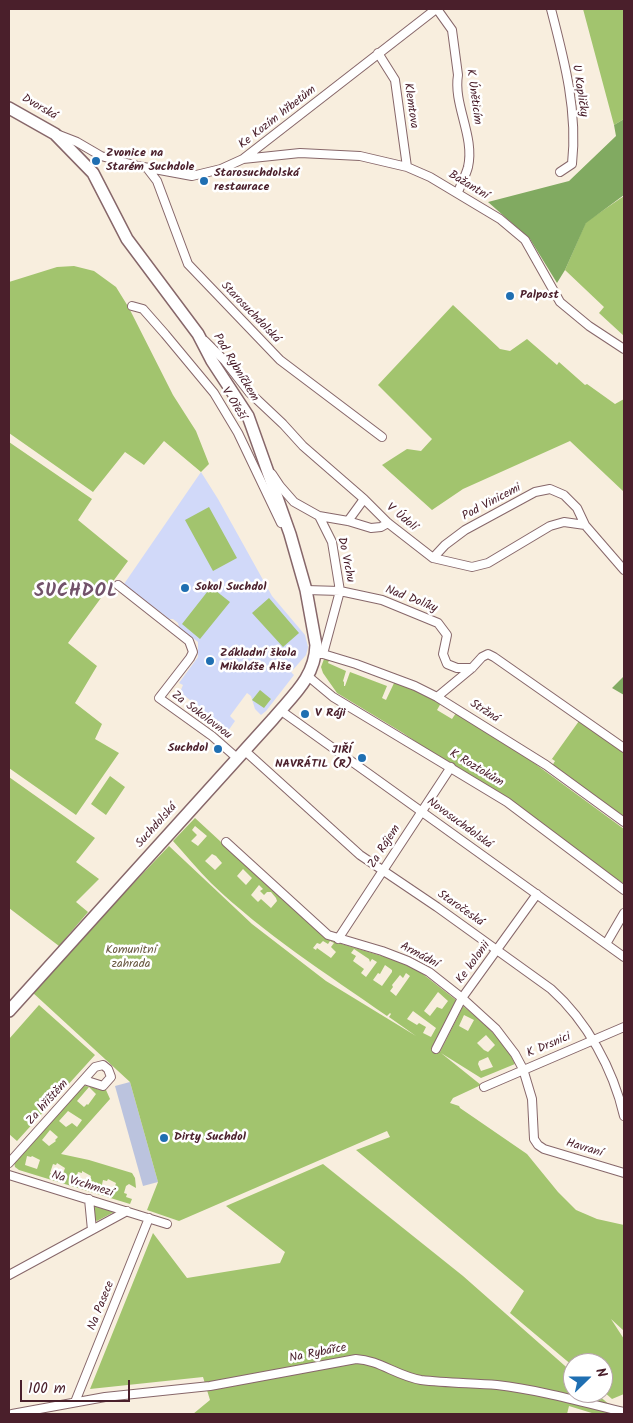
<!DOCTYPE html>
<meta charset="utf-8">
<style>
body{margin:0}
#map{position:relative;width:633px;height:1423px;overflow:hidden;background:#f8eede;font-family:Kalam,sans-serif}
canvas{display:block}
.frame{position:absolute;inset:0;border:10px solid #4a1f2b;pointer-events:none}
.north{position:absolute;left:563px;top:1353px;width:50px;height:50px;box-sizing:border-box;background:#fff;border:1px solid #b7a5aa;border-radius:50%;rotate:68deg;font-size:14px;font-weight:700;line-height:20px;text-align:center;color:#4a1f2b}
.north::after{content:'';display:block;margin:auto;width:18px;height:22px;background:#1f6fb2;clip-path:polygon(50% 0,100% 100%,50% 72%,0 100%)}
.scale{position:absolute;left:20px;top:1380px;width:110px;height:22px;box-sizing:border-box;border:2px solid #4a1f2b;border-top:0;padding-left:6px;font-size:15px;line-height:18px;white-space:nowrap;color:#4a1f2b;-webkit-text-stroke:4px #fff;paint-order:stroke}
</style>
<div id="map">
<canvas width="633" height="1423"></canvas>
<div class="frame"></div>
<div class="north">N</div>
<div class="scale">100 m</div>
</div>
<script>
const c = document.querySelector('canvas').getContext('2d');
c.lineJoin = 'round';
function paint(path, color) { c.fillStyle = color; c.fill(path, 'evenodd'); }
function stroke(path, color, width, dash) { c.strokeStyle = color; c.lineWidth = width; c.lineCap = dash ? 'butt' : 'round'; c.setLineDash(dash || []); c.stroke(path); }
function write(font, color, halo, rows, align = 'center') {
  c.font = font + ' Kalam,sans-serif'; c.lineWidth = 5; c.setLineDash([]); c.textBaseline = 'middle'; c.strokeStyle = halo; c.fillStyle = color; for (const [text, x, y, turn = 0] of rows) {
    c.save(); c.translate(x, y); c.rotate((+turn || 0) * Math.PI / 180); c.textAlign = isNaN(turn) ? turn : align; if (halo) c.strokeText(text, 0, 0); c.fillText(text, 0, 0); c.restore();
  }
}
const built = new Path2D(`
 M201 472 218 499 272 596 305 635 308 647 306 655 291 672 294 675 266 711 261 715 255 709 251 696 247 693 230 716 235 721 228 731 180 692 183 685 179 683 198 657V642L179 627 178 623 173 619H169L124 584Z`);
const industrial = new Path2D(`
 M130 1082 158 1182 143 1186 115 1086Z`);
const green = new Path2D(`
 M583 9H624V119L614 125Z
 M624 196V336L599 313 604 307 565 270 586 222Z
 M74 266 94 271 116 287 129 308 173 395 196 431 209 464 201 472 164 441 144 465 125 452 93 492 9 433V282L57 267Z
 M453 305 500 349 510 351 527 339 557 365 559 362 585 385 587 384 615 404 624 399V492L570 441 463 489 432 510 382 465 407 449 421 451 432 439 378 385Z
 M9 442 92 499 78 520 128 561 68 643 97 666 75 703 102 724 95 739 119 753 76 815 9 768Z
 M209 507 237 558 213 571 185 520Z
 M211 587 230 602 200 639 182 624Z
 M269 598 299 633 283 647 252 613Z
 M327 657 330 658 328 663 346 671 343 681 344 682V686H345L350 672 387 686 382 698 386 700 395 681 441 703 437 710 452 719 456 713 519 752 624 829V884L403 733 337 693 323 673 321 667 324 659Z
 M260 690 271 699 264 708 252 700Z
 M579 721 624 753V818L552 766 555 761 552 759 549 763Z
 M110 776 125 787 106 815 91 804Z
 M9 777 95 838 76 862 99 879 76 902 88 912 59 946 9 908Z
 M195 818 323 936 332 941 395 960 419 971 456 1000 433 1047 440 1052 463 1006C482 1022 505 1040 515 1064L481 1078 441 1053 481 1085 453 1098 450 1103 459 1106 460 1108 527 1154 558 1192 576 1210 597 1219 624 1225V1331L611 1319 624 1339V1394L612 1399 603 1391V1363H573V1366L510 1313 524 1291 356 1150 390 1137 387 1131 179 1221 147 1210 158 1182 130 1082 32 992 67 953 169 846 252 924 326 981 416 1036 389 1017 391 1014 390 1013 387 1016C327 974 264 934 211 883 198 870 186 855 173 841ZM195 826 207 836 198 846 191 841 197 835 192 830ZM212 854 216 856 222 863 215 870 205 861ZM243 869 252 878 246 885 237 876ZM259 885 263 889 260 891 264 895 267 892H271L276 898 277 901 271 908 261 899 258 902 251 895ZM323 941 328 944 330 941 334 943 331 947 336 952 331 958 317 948 316 950 313 948 317 943 320 944ZM354 949 369 959 370 962 372 959 377 962 366 977 361 973 364 969 353 961 356 956 351 953ZM385 965 392 970V972L382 986 373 980 378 973 380 974ZM406 973 410 976 396 996 390 991 393 987 392 985 400 975 403 978ZM438 992 448 1001 442 1009 437 1007 430 1016 424 1011ZM413 1011 436 1028 431 1037 423 1033 426 1027 419 1023 417 1025 407 1019ZM464 1015 474 1020 468 1031 459 1026ZM486 1035 495 1045 488 1052 484 1050 477 1043ZM488 1057 493 1067 481 1071 478 1064 479 1061Z
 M39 1005 95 1055 17 1141 9 1134V1039Z
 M83 1086C91 1085 98 1091 106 1090L110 1099 61 1154 89 1160 132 1173 135 1178 136 1188 129 1184 126 1186 124 1193 127 1194 126 1197 132 1199 130 1204 19 1170 15 1167 14 1162ZM89 1087 96 1094 88 1105 87 1104 84 1107 77 1101ZM68 1111 82 1120 77 1127 72 1123 66 1127 59 1121ZM50 1130 58 1137 55 1140 56 1141 49 1146 42 1140ZM27 1156 31 1157 32 1156 40 1160 37 1169 25 1165ZM57 1163 65 1168 62 1177 50 1173 53 1164 56 1165ZM82 1171 91 1176 88 1185 75 1181 78 1172 82 1173ZM108 1179 116 1183 113 1193 101 1189 103 1180 107 1181Z
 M323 1164 463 1276 573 1373V1393H596L620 1414H595L569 1406 567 1414H193L210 1400 203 1377 90 1389 153 1233 187 1278 280 1263 285 1252 226 1206Z
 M94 1206 114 1212 97 1221 95 1220Z`);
const forest = new Path2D(`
 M624 119V195L586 223 565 270 557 283 530 239 488 202 569 181 616 136 614 125Z
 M624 676V695L612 688Z`);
const street = new Path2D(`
 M437 9 452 30 458 75C453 105 475 136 468 167 466 175 461 184 458 192
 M551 9C564 59 578 111 572 164L560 172
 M378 53 395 80 407 167
 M59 135 77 142 101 156 138 166 192 176 221 169 243 159 436 9
 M243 159 300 153 360 156 407 167 430 177 500 219 525 240 560 302 589 326 624 349
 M147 168 157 181 188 264 280 360 382 437
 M132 306 143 309 165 334 214 393 238 433 281 523
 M205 341 225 361 249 392 283 424 303 446 364 499 388 523 433 558 472 567 488 563 550 526 564 522 585 525 624 570
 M272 474 280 486 294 502 319 516 332 542 340 591 323 654
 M319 516 348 521 371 528 381 527 388 523
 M348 521 364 499
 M433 558 445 545 465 530 535 492 550 489 564 495 577 508 585 525
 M118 585 189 641 193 652 190 658 159 698 212 736 237 758
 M306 590 340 591 382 600 438 623 447 635 443 654 447 664 457 668H472
 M316 654H323L356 664 415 686 437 697 546 765 624 822
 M309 677 333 697 507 802 624 890
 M437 697 472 668 482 657 488 654 494 657 624 748
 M280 710 624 957
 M244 750 360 855 437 907 551 989C587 1021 613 1069 624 1116
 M226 842 328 935 382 951 408 961 429 972 462 998 496 1029 515 1054 523 1069 532 1099 534 1139 538 1145 544 1149 624 1173
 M338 939 451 767
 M606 944 624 913
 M436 1049 462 998 537 894
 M484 1087 624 1027
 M9 1163 95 1067 103 1065 108 1069 111 1077 103 1086 84 1080
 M9 1175 167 1224
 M89 1199 92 1230
 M9 1275 127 1211
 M75 1402 149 1218
 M12 1414 105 1397 210 1386 356 1359C379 1360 397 1376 421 1380 446 1383 472 1383 497 1385 540 1390 582 1402 624 1412`);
const secondary = new Path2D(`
 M9 108 55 134 93 173 127 239 198 334 212 361 248 416 290 534 306 590 316 645C315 678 292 696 273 719L9 1011`);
const markers = [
 [96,161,5,"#1f6fb2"],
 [204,181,5,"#1f6fb2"],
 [510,296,5,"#1f6fb2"],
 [185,588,5,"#1f6fb2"],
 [210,661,5,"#1f6fb2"],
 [305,714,5,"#1f6fb2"],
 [218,749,5,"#1f6fb2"],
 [362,758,5,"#1f6fb2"],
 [164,1138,5,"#1f6fb2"]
];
const streetNames = [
 ["U Kapličky",579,91,81],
 ["K Úněticím",473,97,82],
 ["Klemtova",410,106,82],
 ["Dvorská",39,108,30],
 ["Ke Kozím hřbetům",278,118,-38],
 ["Bažantní",468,186,31],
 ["Starosuchdolská",250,313,46],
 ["Pod Rybníčkem",235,368,59],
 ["V Ořeší",233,404,58],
 ["Pod Vinicemi",492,503,-28],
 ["V Údolí",401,518,40],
 ["Do Vrchu",345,560,78],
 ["Nad Dolíky",411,600,21],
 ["Stržná",484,712,33],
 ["Za Sokolovnou",201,716,37],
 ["K Roztokům",476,769,31],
 ["Novosuchdolská",459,824,36],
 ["Suchdolská",157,826,-48],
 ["Za Rájem",385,847,-57],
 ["Staročeská",460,909,35],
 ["Armádní",419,956,28],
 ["Ke kolonii",474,963,-54],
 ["K Drsnici",549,1046,-23],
 ["Za hřištěm",48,1103,-48],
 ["Havraní",584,1149,17],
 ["Na Vrchmezí",82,1185,17],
 ["Na Pasece",102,1306,-68],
 ["Na Rybářce",318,1354,-11]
];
const poiNames = [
 ["Zvonice na",106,154],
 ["Starém Suchdole",106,168],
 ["Starosuchdolská",214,174],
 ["restaurace",214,188],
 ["Palpost",520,296],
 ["Sokol Suchdol",195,588],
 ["Základní škola",220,654],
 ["Mikoláše Alše",220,668],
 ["V Ráji",315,714],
 ["Suchdol",208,749,"right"],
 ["JIŘÍ",352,751,"right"],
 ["NAVRÁTIL (R)",352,765,"right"],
 ["Dirty Suchdol",174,1138]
];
const parkNames = [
 ["Komunitní",131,951],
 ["zahrada",131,965]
];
const districtNames = [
 ["SUCHDOL",76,593]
];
paint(built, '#d1d9f9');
paint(industrial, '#bbc3de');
paint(green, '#a2c46e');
paint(forest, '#81aa61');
stroke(street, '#87676a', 10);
stroke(secondary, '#87676a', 14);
stroke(street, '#fff', 8);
stroke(secondary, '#fff', 11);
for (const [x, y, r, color] of markers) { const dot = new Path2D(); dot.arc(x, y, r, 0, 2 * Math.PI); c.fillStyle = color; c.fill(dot); stroke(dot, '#fff', 2); }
write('12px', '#4a1f2b', '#fff', streetNames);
write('bold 12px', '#4a1f2b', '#fff', poiNames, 'left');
write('12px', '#695942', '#fff', parkNames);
c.letterSpacing = '1px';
write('bold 18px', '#72536a', '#fff', districtNames);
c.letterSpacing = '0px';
</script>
